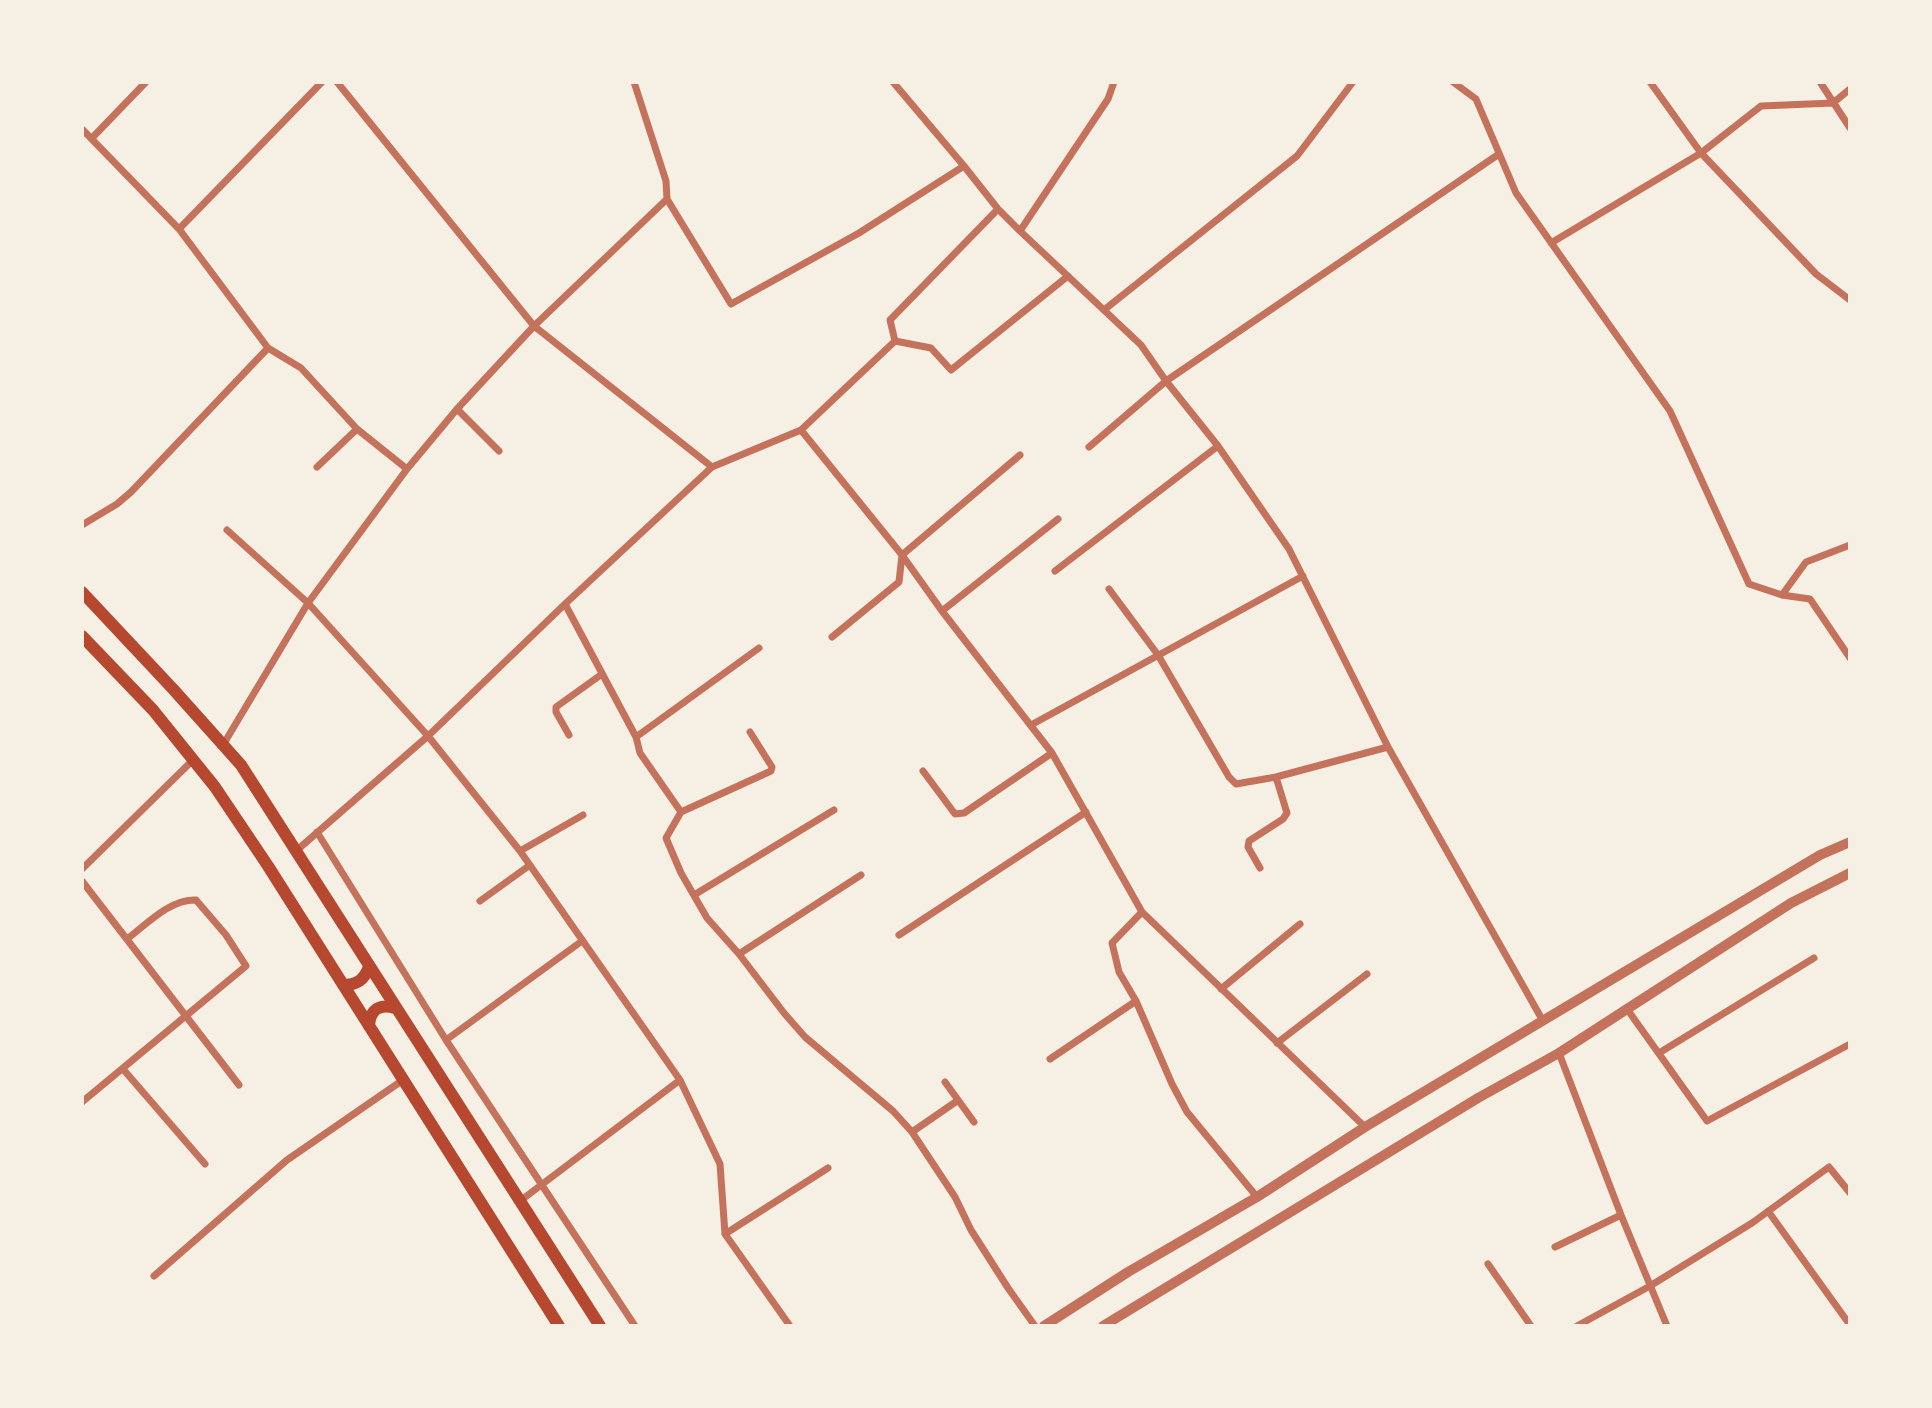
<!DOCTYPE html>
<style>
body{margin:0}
#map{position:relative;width:1932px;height:1408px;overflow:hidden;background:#f6efe4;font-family:"Crimson Pro",serif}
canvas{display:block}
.frame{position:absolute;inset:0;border:84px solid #f6efe4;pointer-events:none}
</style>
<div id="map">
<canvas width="1932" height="1408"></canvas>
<div class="frame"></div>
</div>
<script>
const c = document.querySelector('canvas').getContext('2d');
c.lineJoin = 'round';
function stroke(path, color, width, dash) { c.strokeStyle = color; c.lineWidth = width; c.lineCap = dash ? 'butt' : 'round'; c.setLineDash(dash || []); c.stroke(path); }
const minor = new Path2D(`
 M337 82 534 326 712 467 801 430 902 555 942 611 1052 753 1142 912 1365 1127
 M893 82 964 166
 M1453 82 1476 99 1516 193 1670 411 1749 584 1782 595 1810 599 1850 658
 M1650 82 1701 153 1816 274 1850 300
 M1820 82 1850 128
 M82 129 179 229 268 348 301 368 357 429 407 469
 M92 138 146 82
 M667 199 731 304 859 233 964 166 998 209 1020 231 1141 345 1166 381 1218 446 1289 549 1388 747 1543 1021
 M179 229 322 82
 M1020 231 1108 99 1114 82
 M1551 243 1701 153 1761 106 1833 103 1850 89
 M1104 310 1297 156 1353 82
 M895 341 931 348 951 370 1068 276
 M457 409 499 451
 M801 430 895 341 890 320 998 209
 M1089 447 1166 381 1499 154
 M317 467 357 429
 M82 525 117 504 131 492 268 348
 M227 530 308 603 428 736 520 851 680 1080 720 1164 725 1234 790 1326
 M1055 571 1218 446
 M1109 589 1158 655 1229 777 1236 784 1276 777 1388 747
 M1782 595 1806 562 1850 545
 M565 604 636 737 640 753 681 812 666 838 681 873 707 918 739 954 784 1013 805 1037 893 1111 912 1132 955 1197 971 1230 1008 1288 1035 1326
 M942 611 1058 519
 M832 637 899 582 902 555 1020 455
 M1031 725 1303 576
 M569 735 556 712V707L602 674
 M636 737 759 648
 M223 745 308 603 407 469 457 409 534 326 667 199 666 181 634 82
 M923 771 955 814 964 813 1052 753
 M681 812 771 771 772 767 750 732
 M317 832 446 1040 635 1326
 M296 851 428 736 565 604 712 467
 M520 851 583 815
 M1260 868 1248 847 1249 841 1283 819 1287 813 1276 777
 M82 869 193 760
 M82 881 239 1085
 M694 895 834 810
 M480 901 530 865
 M1142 912 1112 943 1119 972 1136 1001 1172 1084 1187 1112 1257 1197
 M899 935 1086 812
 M739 954 861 875
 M1221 989 1300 924
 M1627 1009 1707 1121 1850 1044
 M446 1040 582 941
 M1277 1043 1367 974
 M1559 1053 1621 1215 1667 1326
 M1659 1053 1814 958
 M1050 1059 1136 1001
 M123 1069 205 1164
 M945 1082 974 1122
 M82 1102 246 966 226 935 196 900C170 899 147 924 127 939
 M912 1132 957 1101
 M520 1201 680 1080
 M1768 1211 1850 1325
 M725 1234 828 1168
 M1555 1247 1621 1215
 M1488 1264 1531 1326
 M154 1276 287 1160 403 1080
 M1577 1326 1650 1286 1752 1223 1829 1167 1850 1193`);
const tertiary = new Path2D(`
 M1044 1326 1128 1272 1257 1197 1365 1127 1820 855 1850 842
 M1103 1326 1478 1098 1559 1053 1791 903 1850 873`);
const secondary = new Path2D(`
 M82 592 173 689 241 765 600 1326
 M82 636 153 710 215 787 268 866 559 1326
 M343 985C357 985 364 980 369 967
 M369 1026C370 1010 379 1003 395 1008`);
stroke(minor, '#c5725c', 7);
stroke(tertiary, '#c5725c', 10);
stroke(secondary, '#b5482f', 12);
</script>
